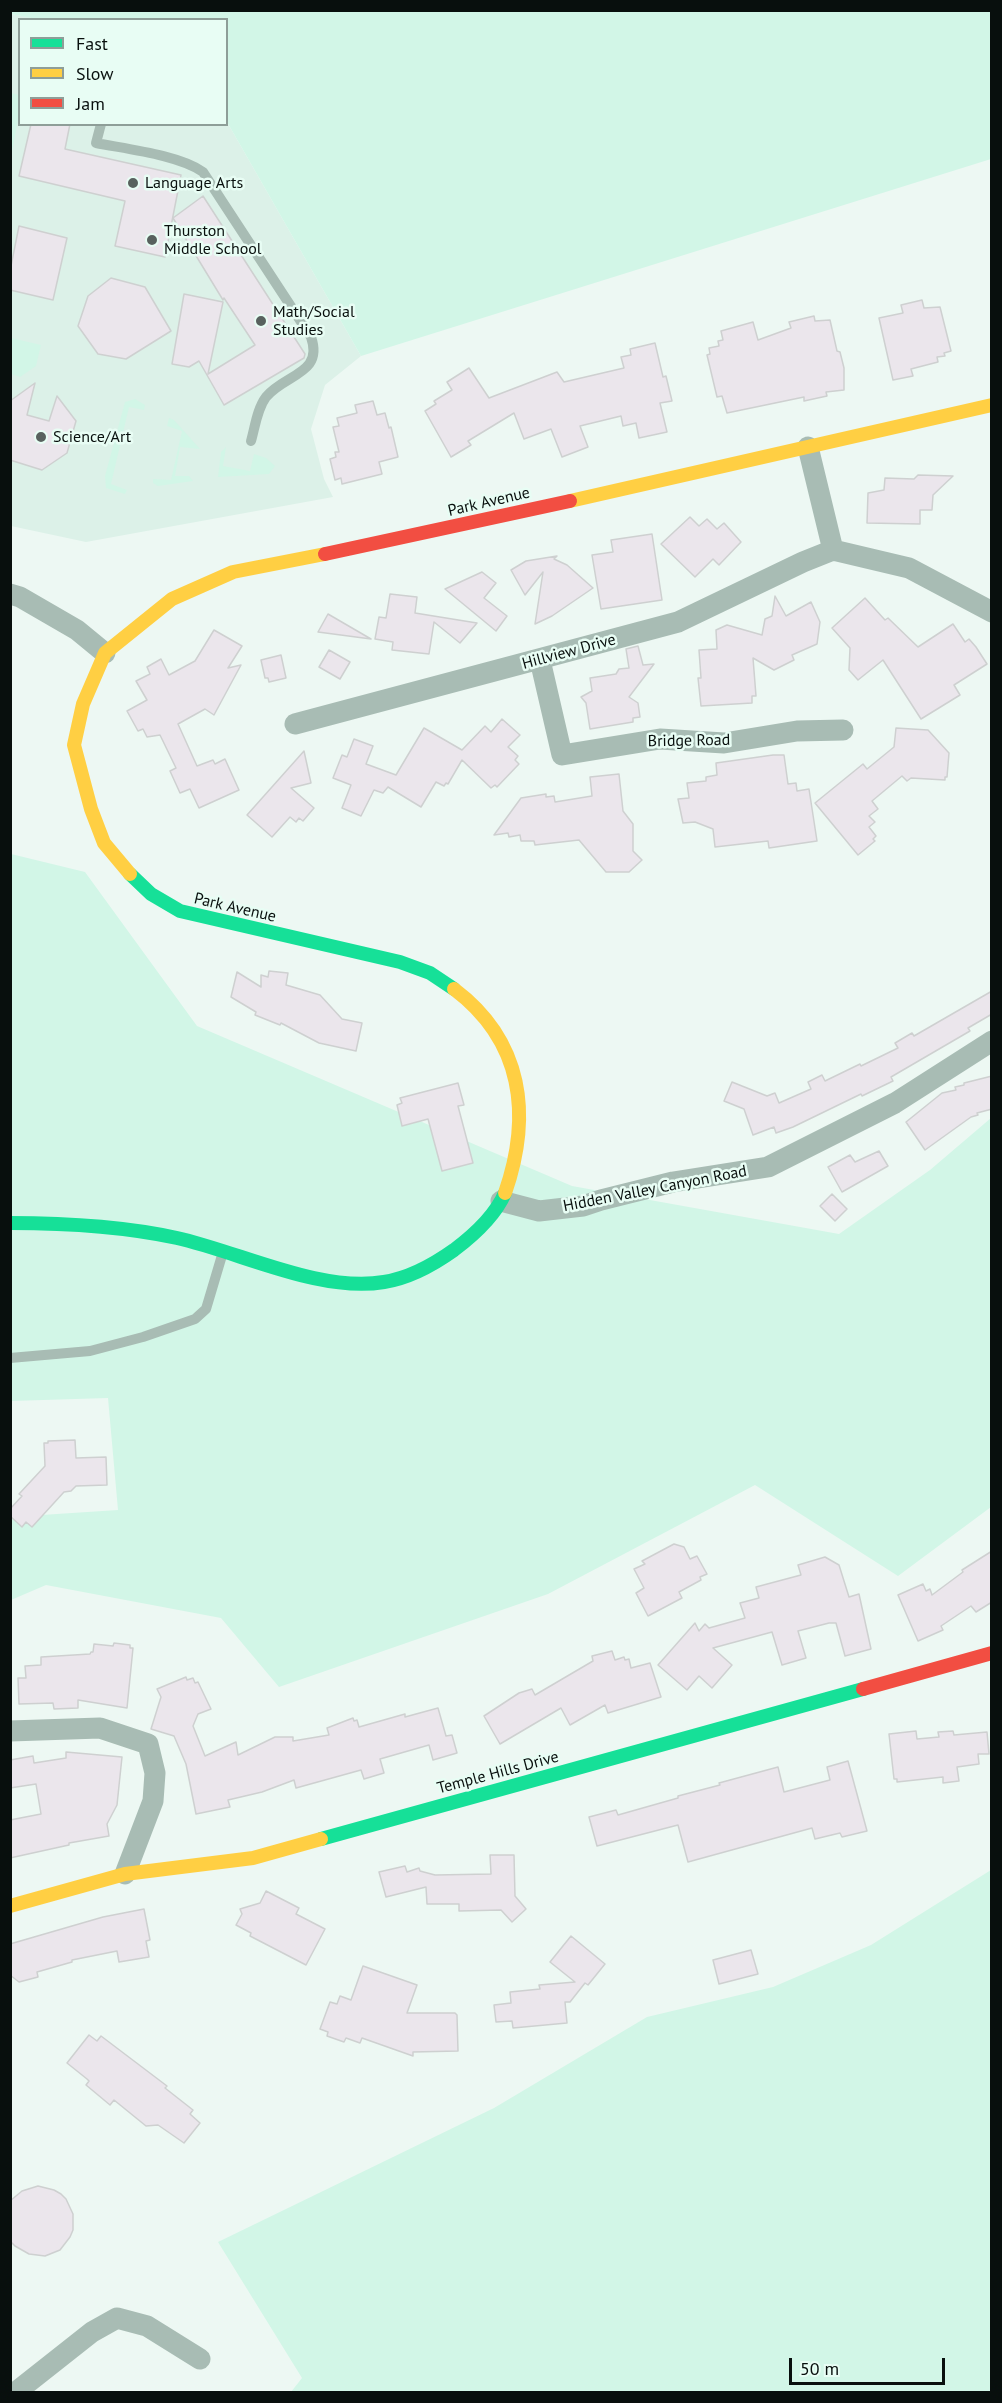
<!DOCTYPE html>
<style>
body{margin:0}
#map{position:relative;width:1002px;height:2403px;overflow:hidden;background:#edf8f3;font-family:"PT Sans",sans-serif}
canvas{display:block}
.frame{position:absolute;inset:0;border:12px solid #080f0d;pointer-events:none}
.legend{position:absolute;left:18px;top:18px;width:210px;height:108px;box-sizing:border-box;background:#e8fdf4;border:2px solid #8e9e98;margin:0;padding:8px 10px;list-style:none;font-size:18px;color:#080f0d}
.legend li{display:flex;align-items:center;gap:12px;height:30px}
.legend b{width:30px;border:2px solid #8e9e98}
.scale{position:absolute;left:789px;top:2358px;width:156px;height:27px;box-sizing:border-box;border:3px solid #080f0d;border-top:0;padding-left:8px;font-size:18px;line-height:21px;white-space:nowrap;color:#080f0d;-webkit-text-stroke:4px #e8fdf4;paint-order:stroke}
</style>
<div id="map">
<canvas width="1002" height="2403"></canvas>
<div class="frame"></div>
<ul class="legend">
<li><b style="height:8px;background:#16e098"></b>Fast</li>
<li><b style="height:8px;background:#ffcf43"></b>Slow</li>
<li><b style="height:8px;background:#f24e42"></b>Jam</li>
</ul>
<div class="scale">50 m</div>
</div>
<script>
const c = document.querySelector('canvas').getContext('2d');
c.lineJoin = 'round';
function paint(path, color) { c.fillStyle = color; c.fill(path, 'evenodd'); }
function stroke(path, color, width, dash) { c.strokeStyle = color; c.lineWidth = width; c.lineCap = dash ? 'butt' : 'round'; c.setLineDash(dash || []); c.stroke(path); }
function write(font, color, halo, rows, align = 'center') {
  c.font = font + ' "PT Sans",sans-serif'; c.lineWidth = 5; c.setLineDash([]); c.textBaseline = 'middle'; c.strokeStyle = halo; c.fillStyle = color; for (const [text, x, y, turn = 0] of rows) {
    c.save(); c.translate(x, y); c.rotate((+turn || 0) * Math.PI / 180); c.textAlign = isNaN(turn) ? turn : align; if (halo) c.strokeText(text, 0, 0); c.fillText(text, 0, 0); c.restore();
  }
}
const built = new Path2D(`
 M10 14 42 19 20 20V124H226L227 122 361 356 325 385 311 429 324 479 333 497 86 542 11 526Z`);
const green = new Path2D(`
 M10 11H991V159L361 356 227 122 226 20H42L11 14Z
 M11 93 19 95V115L11 157Z
 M11 338 41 345 36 366 20 377 11 374Z
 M135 399 145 405 144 410 129 407 111 484 127 490 125 494 106 488 105 476 125 402Z
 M169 418 174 420 200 449 180 447 175 476H189L193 481 158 486 153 483V479L171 480 182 431 167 426Z
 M226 447 223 466 250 471 254 454 266 458 275 466 269 474 218 477 221 452Z
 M11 854 85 872 197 1026 572 1186 839 1234 930 1170 991 1118V1507L898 1576 755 1485 548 1594 279 1687 221 1618 46 1585 11 1600V1517L118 1510 108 1398 11 1401Z
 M991 1870V2392H291L302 2378 218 2242 494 2108 647 2017 773 1987 871 1945Z`);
const building = new Path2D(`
 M31 124H70L65 149 181 175 165 257 115 246 125 201 19 176Z
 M203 196 305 354 304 358 224 405 199 361 189 367 172 364 184 294 223 302 208 374 255 345 224 298 223 300 173 218Z
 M19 226 67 238 53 300 10 290V271Z
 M111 278 145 287 171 331 126 359 98 354 78 326 88 296Z
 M922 300 924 308 940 307 951 351 944 353 945 356 937 357 938 362 911 369 913 376 893 380 879 318 903 313 901 305Z
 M814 316 815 321 830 320 837 351 840 352 844 368V390L826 392 827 396 804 401V397L727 413 722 396 717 397 707 355 710 354 709 348 719 346 718 341 723 340 721 331 753 322 758 340 791 328 789 322Z
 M655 343 663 377 666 376 672 401 660 403 667 432 639 438 636 423 623 426 621 416 580 426 588 447 562 457 551 429 524 439 514 413 468 441 471 445 451 457 425 411 436 404 434 401 452 390 447 382 469 368 489 398 557 372 564 382 624 368 621 357 631 355 630 349Z
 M35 383 27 415 49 421 57 396 76 421 67 453 42 470 10 460V401Z
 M373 401 377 415 385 413 389 428 391 427 398 457 379 462 382 474 342 484 341 478 335 480 330 459 336 457 335 452H339L333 427 339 426 337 418 357 413 355 405Z
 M918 475 953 476 933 495 932 510H920V524L867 523 868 493 884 490 885 478 914 479Z
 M690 517 699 526 707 519 717 529 724 523 741 542 719 565 713 559 695 577 661 544Z
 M652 534 662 600 601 609 592 555 613 552 611 540Z
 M557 556 554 559 567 565 593 588 552 616 535 624 543 572 525 595 511 570 526 561Z
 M482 572 496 583 484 598 507 616 496 631 445 589Z
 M390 594 417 597 415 613 477 623 460 643 434 622 429 654 392 650 393 642 375 639 379 617 386 618Z
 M775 596 786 616 811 602 820 622 817 644 792 655 794 660 774 670 753 658 756 696H752V703L701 706 698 678H701L699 650 717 649 716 630 727 625 762 635 765 619 772 616Z
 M865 598 885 620 888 618 918 647 953 624 965 642 969 639 976 647 987 664 954 685 960 695 921 719 883 660 858 680 849 670 850 648 832 628Z
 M328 614 371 639 318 632Z
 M214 630 242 646 228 668 241 665 214 715 205 709 178 724 197 766 213 760 215 764 225 759 239 790 199 808 190 789 180 793 170 771 176 768 160 735 147 737 143 729 138 731 127 711 147 700 136 681 150 674 147 667 161 659 169 675 195 661Z
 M638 646 643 665 654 664 629 697 638 703 640 717 633 718V722L590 729 586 703 581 697 592 691 590 678 616 674 619 669 629 668 626 649Z
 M329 650 350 662 340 679 319 667Z
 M281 655 286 678 269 682 268 678H265L261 660Z
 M502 719 520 735 508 747 518 756 515 760 519 764 497 787 495 785 491 788 462 760 448 784 446 783 444 786 436 782 421 807 388 787 383 793 374 790 361 816 342 808 351 785 333 778 342 755 347 757 354 739 373 746 366 764 396 775 424 728 462 750 485 726 491 732Z
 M896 728 928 730 949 753 947 777H945V780L911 778 907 781 902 776 872 801 878 809 869 816 875 822 869 827 876 836 873 839 875 841 858 855 815 803 863 764 867 769 894 747Z
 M304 751 311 783 291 788 314 808 303 821 299 818 296 822 290 817 272 837 247 815Z
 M773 755H784L788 784 796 783 797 791 809 789 817 841 769 848 768 841 715 847 713 829 695 822 683 823 678 799 689 798 687 783 706 781V777L717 775 716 763Z
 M619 774 623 811 633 824V851L642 860 629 872H606L579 840 535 845 534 841H521L520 835 509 837 508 833 494 835 521 798 546 794V797L554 796 555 802 592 796 590 777Z
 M269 971 288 973 286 985 320 995 342 1019 362 1023 356 1051 319 1043 281 1023 280 1025 255 1015 256 1012 231 997 237 972 261 987V975L268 977Z
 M992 991V1014L968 1028 970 1031 891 1077 893 1081 862 1096 861 1094 793 1127 776 1133 774 1127 753 1135 744 1109 724 1101 732 1082 767 1096 775 1093 779 1103 811 1089 808 1082 822 1075 825 1081 860 1064 861 1066 898 1048 895 1043 912 1033 914 1036Z
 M992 1076V1109L977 1113 978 1115 971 1117 925 1150 906 1122 942 1093 956 1090 955 1087 964 1085V1083Z
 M458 1083 464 1105 458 1106 473 1163 442 1171 428 1119 402 1126 397 1105 402 1103 400 1098Z
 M879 1151 888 1166 842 1192 828 1167 850 1155 855 1162Z
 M832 1194 847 1209 835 1221 820 1206Z
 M75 1440 76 1458 106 1457 107 1485 76 1486 71 1491 64 1492 32 1527 26 1522 22 1527 10 1516V1509L22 1496 19 1494 45 1466 44 1443H48V1441Z
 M674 1544 684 1547 690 1559 697 1556 707 1574 700 1577 701 1580 679 1592 682 1598 648 1616 636 1593 644 1588 634 1569 645 1564 642 1561Z
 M992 1551V1602L976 1612 971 1606 941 1626 943 1630 918 1641 898 1595 923 1584 926 1591 930 1589 932 1595 963 1572 962 1570Z
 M825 1557 839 1565 849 1597 859 1594 871 1649 845 1656 836 1623H829L798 1631 806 1658 782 1665 772 1632 713 1648 732 1665 712 1688 699 1676 687 1690 658 1665 695 1623 699 1631 705 1624 709 1628 745 1618 740 1603 759 1598 756 1587 801 1575 798 1565Z
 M114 1643 130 1645V1648H133L127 1708 78 1700V1708L54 1709 53 1703 19 1704 18 1678H26L25 1666 41 1665V1657L90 1654 91 1652H93L94 1644 113 1646Z
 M612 1651 615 1660 624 1657 625 1660 629 1659 631 1668 650 1663 661 1697 608 1713 605 1705 570 1725 561 1708 500 1744 484 1716 519 1693 532 1689 535 1695 593 1661 592 1656Z
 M186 1677 187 1680 193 1678 195 1683 198 1682 211 1709 198 1714 193 1726 205 1756 236 1742 238 1755 275 1737H293V1741L329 1735 327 1728 353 1718 354 1721 357 1720 359 1727 405 1714V1717L438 1708 446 1736 452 1735 457 1753 433 1760 429 1745 380 1759 384 1773 364 1779 361 1770 296 1788 294 1780 262 1792 228 1800 230 1807 196 1814 186 1764 174 1736 151 1729 161 1697 157 1689Z
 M916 1731 917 1739 939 1737 938 1732 953 1731 954 1735 987 1732 989 1754H978L979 1764 957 1767 959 1781 943 1783V1777L897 1782V1779H894L889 1734Z
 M66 1752 122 1757 117 1805 107 1824 109 1836 69 1843V1845L10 1858V1820L41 1814 36 1784 10 1788V1760L33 1756 34 1763 66 1758Z
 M848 1761 867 1831 842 1837 840 1833 815 1839 812 1828 688 1862 678 1825 597 1846 589 1817 616 1810 618 1815 678 1798V1796L720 1785 719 1783 778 1767 784 1792 830 1780 827 1767Z
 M490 1855H514L515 1896 526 1909 512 1922 501 1910 459 1911V1904H427L426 1887 386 1897 379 1872 405 1866 407 1872 419 1868 420 1871 435 1875 491 1874Z
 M266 1891 299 1908 296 1914 325 1929 306 1965 250 1936 251 1933 236 1925 242 1914 240 1909 260 1903Z
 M144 1909 150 1940 146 1941 149 1957 119 1962 117 1951 72 1960V1962L37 1972 38 1977 19 1982 10 1975V1944L103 1917Z
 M571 1936 605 1964 588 1985 585 1983 570 2002H565L567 2023 513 2028 512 2021 496 2022 494 2005 511 2003 510 1992 540 1989 539 1985 575 1982 550 1962Z
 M751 1950 758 1974 719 1984 713 1960Z
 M363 1966 417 1985 407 2013H455L457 2015 458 2051 413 2052V2056L362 2038 360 2043 346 2038 344 2042 327 2036 328 2032 320 2029 330 2002 337 2004 340 1996 351 2000Z
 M89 2035 97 2041 101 2036 167 2086 165 2088 193 2110 190 2114 200 2123 184 2143 158 2125 146 2126 114 2100 110 2105 86 2085 89 2081 87 2079 67 2063Z
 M38 2186 54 2190 61 2194 66 2199 73 2214V2230L70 2237 60 2250 45 2256 29 2254 15 2246 10 2241V2201L22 2191Z`);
const lane = new Path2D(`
 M101 124 96 143C126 149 179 155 203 172L311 337C324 374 285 374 266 397 257 409 255 427 251 441
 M10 1358 90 1351 143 1337 195 1319 206 1309 223 1252`);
const street = new Path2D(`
 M808 447 833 550
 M10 594 20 597 77 630 105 653
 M540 660 562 755 660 739 724 743 797 731 843 730
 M295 724 678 622 803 562 833 550 909 568 992 612
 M501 1201 539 1211 583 1206 601 1200 673 1182 768 1167 895 1103 992 1041
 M10 1731 100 1728 148 1744 155 1773 153 1801 125 1874
 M16 2392 92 2332 117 2318 147 2326 200 2359`);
const fast = new Path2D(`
 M130 874 151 894 180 911 400 962 430 973 454 989
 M10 1223C66 1223 122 1226 177 1238 240 1252 320 1293 384 1282 410 1278 433 1265 454 1250 474 1235 495 1216 505 1193
 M321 1839 863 1689`);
const slow = new Path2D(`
 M570 501 992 405
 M130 874 104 843 91 809 74 745 83 704 105 653 172 599 233 572 325 554
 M454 989C523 1041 532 1115 505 1193
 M10 1906 125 1874 253 1858 321 1839`);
const jam = new Path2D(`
 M325 554 570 501
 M863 1689 992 1653`);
const markers = [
 [133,183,6,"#58615e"],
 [152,240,6,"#58615e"],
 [261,321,6,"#58615e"],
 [41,437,6,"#58615e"]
];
const poiNames = [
 ["Language Arts",145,183],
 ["Thurston",164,231],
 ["Middle School",164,249],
 ["Math/Social",273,312],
 ["Studies",273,330],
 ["Science/Art",53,437]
];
const streetNames = [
 ["Park Avenue",489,502,-13],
 ["Hillview Drive",569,652,-15],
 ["Bridge Road",689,741,-1],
 ["Park Avenue",235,908,13],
 ["Hidden Valley Canyon Road",655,1189,-11],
 ["Temple Hills Drive",498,1773,-15]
];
paint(built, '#dcf1e8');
paint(green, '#d2f6e7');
paint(building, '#ebe6ec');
stroke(building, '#ced0d0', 1.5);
stroke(lane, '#a8bcb4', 10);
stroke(street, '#a8bcb4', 21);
stroke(fast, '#16e098', 14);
stroke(slow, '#ffcf43', 14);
stroke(jam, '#f24e42', 14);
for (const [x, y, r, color] of markers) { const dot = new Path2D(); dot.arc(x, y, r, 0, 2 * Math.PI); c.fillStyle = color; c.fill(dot); stroke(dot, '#e8fdf4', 2); }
write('16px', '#080f0d', '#e8fdf4', poiNames, 'left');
write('16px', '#080f0d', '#e8fdf4', streetNames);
</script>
